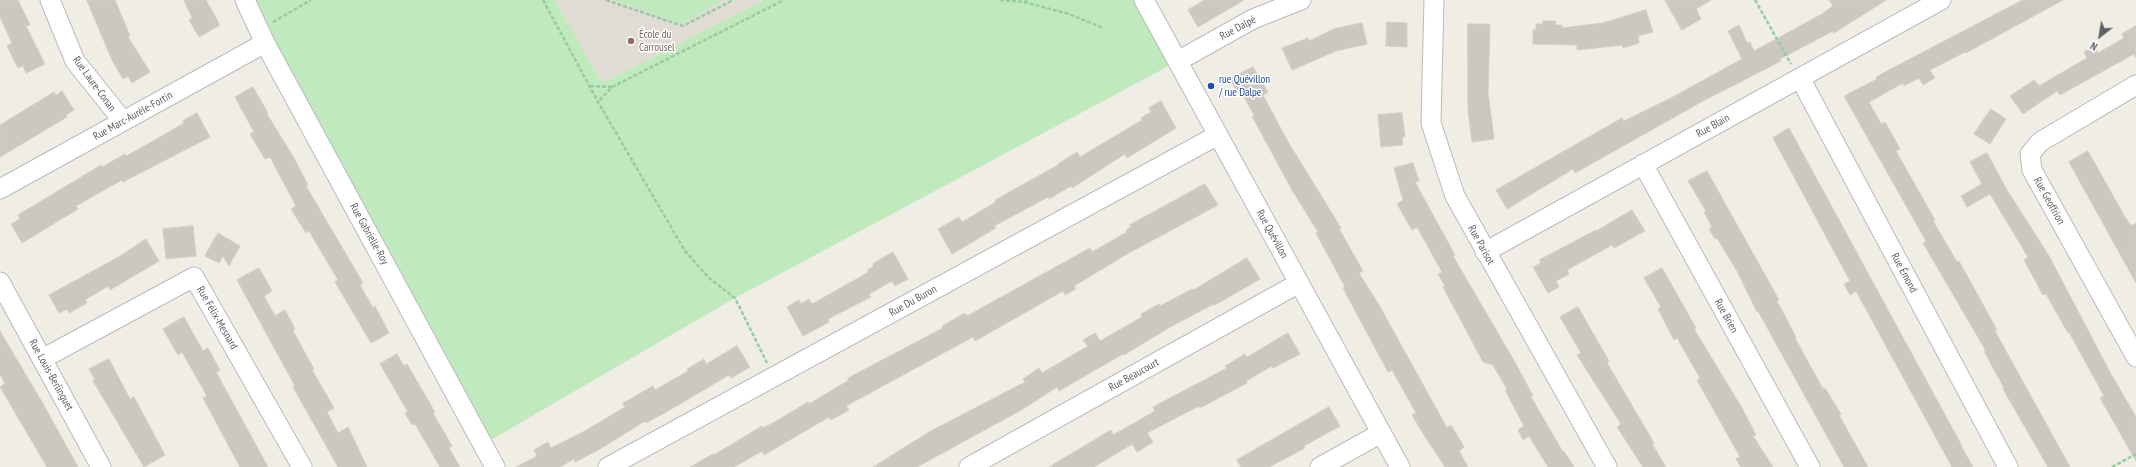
<!DOCTYPE html>
<meta charset="utf-8">
<style>
body{margin:0}
#map{position:relative;width:2136px;height:467px;overflow:hidden;background:#f0ede4;font-family:"PT Sans Narrow",sans-serif}
canvas{display:block}
.north{position:absolute;left:2080px;top:16px;width:40px;height:40px;-webkit-text-stroke:3px #fff;paint-order:stroke;rotate:211deg;font-size:11px;font-weight:700;line-height:16px;text-align:center;color:#5c6166}
.north::after{content:'';display:block;margin:auto;width:14px;height:18px;background:#5c6166;clip-path:polygon(50% 0,100% 100%,50% 72%,0 100%)}
</style>
<div id="map">
<canvas width="2136" height="467"></canvas>
<div class="north">N</div>
</div>
<script>
const c = document.querySelector('canvas').getContext('2d');
c.lineJoin = 'round';
function paint(path, color) { c.fillStyle = color; c.fill(path, 'evenodd'); }
function stroke(path, color, width, dash) { c.strokeStyle = color; c.lineWidth = width; c.lineCap = dash ? 'butt' : 'round'; c.setLineDash(dash || []); c.stroke(path); }
function write(font, color, halo, rows, align = 'center') {
  c.font = font + ' "PT Sans Narrow",sans-serif'; c.lineWidth = 3; c.setLineDash([]); c.textBaseline = 'middle'; c.strokeStyle = halo; c.fillStyle = color; for (const [text, x, y, turn = 0] of rows) {
    c.save(); c.translate(x, y); c.rotate((+turn || 0) * Math.PI / 180); c.textAlign = isNaN(turn) ? turn : align; if (halo) c.strokeText(text, 0, 0); c.fillText(text, 0, 0); c.restore();
  }
}
const education = new Path2D(`
 M555 0H764L602 83Z`);
const green = new Path2D(`
 M245 0H555L602 83 764 0H1144L1178 61 735 298 484 444Z
 M614 0H723L682 24Z`);
const building = new Path2D(`
 M0 0H18L30 25 26 26 45 64 26 73 23 66 18 68 7 46 12 43 0 17Z
 M87 0H115L130 36 128 37 150 72 132 83 128 76 123 79 112 60Z
 M184 0H206L220 25 199 37 189 20 192 18Z
 M1205 0H1244L1198 27 1188 10Z
 M1665 0H1711L1696 9 1701 19 1682 30Z
 M1829 0H1886L1834 33 1833 31 1780 59 1781 61 1703 101 1575 173 1573 169 1507 209 1496 190 1622 118 1624 121 1671 98 1742 59 1728 31 1739 25 1747 43 1750 42 1754 51 1822 14 1833 6Z
 M2023 0H2063L1966 53 1965 52 1930 70 1935 78 1923 85 1919 78 1904 86 1903 83 1869 102 1881 124 1885 122 1900 149 1896 151 1935 220 1933 221 1957 262 1959 261 1997 330 1995 331 2070 467H2048L2003 389 2004 388 1984 351H1986L1923 243 1926 241 1844 96 1877 79 1876 77 1887 71Z
 M1646 10 1653 32 1638 36 1639 43 1623 48 1622 45 1577 50V45L1533 44V30H1536V24H1543V21H1556L1555 25H1562V28L1603 23Z
 M1387 22 1407 23V47L1386 46Z
 M1362 23 1367 44 1336 51 1292 70 1282 48 1308 38 1309 41 1334 29Z
 M1468 24H1490L1488 92 1494 139 1472 142 1468 110Z
 M2136 26V58L2134 54 2060 95 2057 91 2023 114 2010 96 2034 80 2039 86 2087 58 2084 52 2094 46 2098 53 2124 38 2122 34Z
 M1253 67 1268 92 1263 95 1287 140 1341 228 1339 229 1363 271 1359 273 1379 305 1447 428 1451 425 1464 447 1459 451 1468 467H1445L1424 435 1412 415 1416 413 1392 370 1388 372 1343 288 1345 287 1316 233 1318 232 1292 190 1252 116 1254 115 1243 95 1240 96 1230 79Z
 M253 87 268 113 267 114 294 158 308 185 306 186 363 283 360 285 373 308 375 306 389 333 371 343 335 282 338 280 309 231 306 233 291 209 296 206 270 157 265 159 250 134 254 132 235 97Z
 M62 91 74 110 66 115 67 117 0 157V125L54 92 56 95Z
 M1161 101 1176 128 1127 158 1125 154 1072 188 1071 186 1049 199 1048 197 994 226 996 228 952 254 938 229 959 217 962 222 996 202 995 200 1058 165V164L1077 152 1080 157 1142 120 1141 118 1151 112 1149 108Z
 M1991 109 2006 119 1990 144 1974 134Z
 M197 113 210 137 123 182 122 180 76 206 78 209 22 243 11 224 20 219 18 215 101 165 102 167 125 154 126 156 148 144 184 123 183 121Z
 M1402 113 1405 137H1402L1403 145 1381 147 1378 115Z
 M1789 128 1962 446H1961L1973 467H1952L1856 291 1850 295 1844 284 1850 281 1773 138Z
 M2088 151 2125 217 2131 226 2136 223V283L2069 162Z
 M1987 153 2007 190 2049 256 2111 374 2136 417V461L2100 398 2104 396 2069 332 2068 333 2046 294 2043 295 2024 260 2028 257 1990 194 1967 207 1961 196 1982 184 1970 162Z
 M1413 163 1419 181 1415 182 1455 255 1453 256 1516 364 1533 396 1531 397 1563 452 1564 451 1574 467H1548L1529 436 1523 440 1518 430 1524 426 1505 390 1507 389 1493 365 1483 362 1443 287 1445 286 1438 274 1442 272 1417 227 1412 230 1397 204 1403 200 1394 168Z
 M1707 171 1779 300 1777 301 1796 337 1795 338 1823 389 1825 388 1841 414 1839 415 1868 467H1844L1758 311 1757 312 1737 271 1717 238 1715 239 1709 229 1712 227 1704 212 1706 211 1688 181Z
 M1205 184 1218 205 1127 254 1074 286 1076 289 1065 295 1063 291 975 341 973 337 846 406 849 410 831 420 829 417 764 455 762 451 734 467H690L713 454 714 455 762 426 763 428 773 423 808 402 809 404 849 380 848 378 943 328 942 326 965 313 967 316 1090 248 1092 252 1127 232 1126 230 1131 227 1130 225Z
 M1632 210 1645 231 1614 248 1612 245 1567 270 1569 274 1556 281 1559 287 1548 293 1533 267 1541 263 1539 260 1596 230V231Z
 M193 226 196 256 166 259 163 229Z
 M218 233 240 246 229 266 223 256 219 263 205 256Z
 M146 239 159 261 110 290 108 286 85 300 87 303 69 313 67 309 59 313 49 295 122 255Z
 M893 252 908 279 895 286 892 281 869 294 871 297 828 319 829 322 803 336 787 307 799 300 801 304 809 299 812 304 869 272 867 270 874 266 873 264Z
 M1247 258 1260 279 1215 305 1214 304 1172 326 1124 355 1123 354 1059 391 1057 387 1023 409 917 467H873L929 432 1025 382 1023 379 1039 368 1042 373 1088 346 1083 340 1095 333 1100 341 1142 317 1141 314 1159 304 1160 306 1192 289 1193 290Z
 M259 268 272 291 264 296 275 316 285 310 295 329 293 331 314 369 312 370 334 408 327 412 338 433 348 427 367 467H338L293 387 295 386 237 280Z
 M1662 268 1696 328 1694 329 1742 408 1756 435 1753 436 1773 467H1741L1736 459 1740 457 1697 380 1700 378 1677 338 1674 340 1658 309 1661 307 1644 278Z
 M1578 307 1609 361 1607 363 1654 443 1652 444 1666 467H1643L1617 427 1621 424 1577 355 1581 353 1560 317Z
 M184 317 203 351 208 348 220 370 216 372 268 467H240L203 398 207 396 182 352 178 355 163 329Z
 M0 331 42 402 78 467H47L20 421 0 387 5 383 0 375Z
 M1288 333 1300 354 1273 368 1272 366 1246 381 1247 383 1200 408 1199 406 1147 433 1153 442 1137 452 1132 444 1094 467H1049L1111 430 1113 435 1155 411 1153 407 1227 368 1225 366 1245 354 1247 357Z
 M737 346 750 367 731 378 729 375 668 411 646 423 645 421 600 449 575 462 574 459 560 467H516L537 456 534 450 548 442 551 448 583 432 625 407 623 403 653 386 655 390 688 371 687 369 704 359 706 364Z
 M397 354 404 366 407 364 435 412 433 413 452 446 449 448 460 467H440L415 424 412 425 405 413 408 412 380 364Z
 M109 359 130 399 134 397 165 455 144 467 93 381 95 380 89 369Z
 M1329 407 1340 426 1304 446 1305 448 1269 467H1241L1237 460Z`);
const path = new Path2D(`
 M543 0 598 102 685 251 709 278 735 298 767 363
 M606 0 683 26 733 0
 M1000 0 1024 2 1027 0
 M1755 0 1791 64
 M1024 2 1069 14 1103 28
 M273 22 311 0
 M590 86 612 87 598 102
 M612 87 784 0
 M2112 467 2136 454`);
const minor = new Path2D(`
 M50 0 75 61 123 121
 M245 0 265 43 495 467
 M1144 0 1400 467
 M1434 0 1431 123 1455 196 1607 467
 M1178 61 1253 19 1301 0
 M1800 78 2008 467
 M2136 85 2040 142 2030 154 2032 170 2136 357
 M1643 164 1810 467
 M0 189 265 43
 M1485 252 1941 0
 M0 282 101 467
 M42 359 194 277 302 467
 M608 467 1218 135
 M969 467 1299 283
 M1320 467 1381 433`);
const markers = [
 [631,41,4,"#8d6e63"],
 [1211,86,4,"#1a4fb4"]
];
const streetNames = [
 ["Rue Dalpé",1238,28,-28],
 ["Rue Laure-Conan",94,84,54],
 ["Rue Marc-Aurèle-Fortin",133,116,-29],
 ["Rue Blain",1713,126,-29],
 ["Rue Geoffrion",2049,201,61],
 ["Rue Gabrielle-Roy",369,234,61],
 ["Rue Quévillon",1272,234,61],
 ["Rue Parisot",1481,245,61],
 ["Rue Émond",1904,273,62],
 ["Rue Du Buron",913,301,-29],
 ["Rue Brien",1726,316,61],
 ["Rue Félix-Mesnard",217,318,60],
 ["Rue Louis-Berlinguet",51,375,61],
 ["Rue Beaucourt",1134,375,-29]
];
const educationNames = [
 ["École du",639,35],
 ["Carrousel",639,48]
];
const transitNames = [
 ["rue Quévillon",1219,80],
 ["/ rue Dalpe",1219,93]
];
paint(education, '#e0dcd3');
paint(green, '#c0eabe');
paint(building, '#cbc7c1');
stroke(building, '#d5cec2', 1);
stroke(minor, '#b7bbbf', 21);
stroke(path, '#96cca3', 2.5, [4, 2]);
stroke(minor, '#fff', 19);
for (const [x, y, r, color] of markers) { const dot = new Path2D(); dot.arc(x, y, r, 0, 2 * Math.PI); c.fillStyle = color; c.fill(dot); stroke(dot, '#fff', 1.5); }
write('11px', '#5c6166', '#fff', streetNames);
write('11px', '#785e54', '#fff', educationNames, 'left');
write('11px', '#164399', '#fff', transitNames, 'left');
</script>
